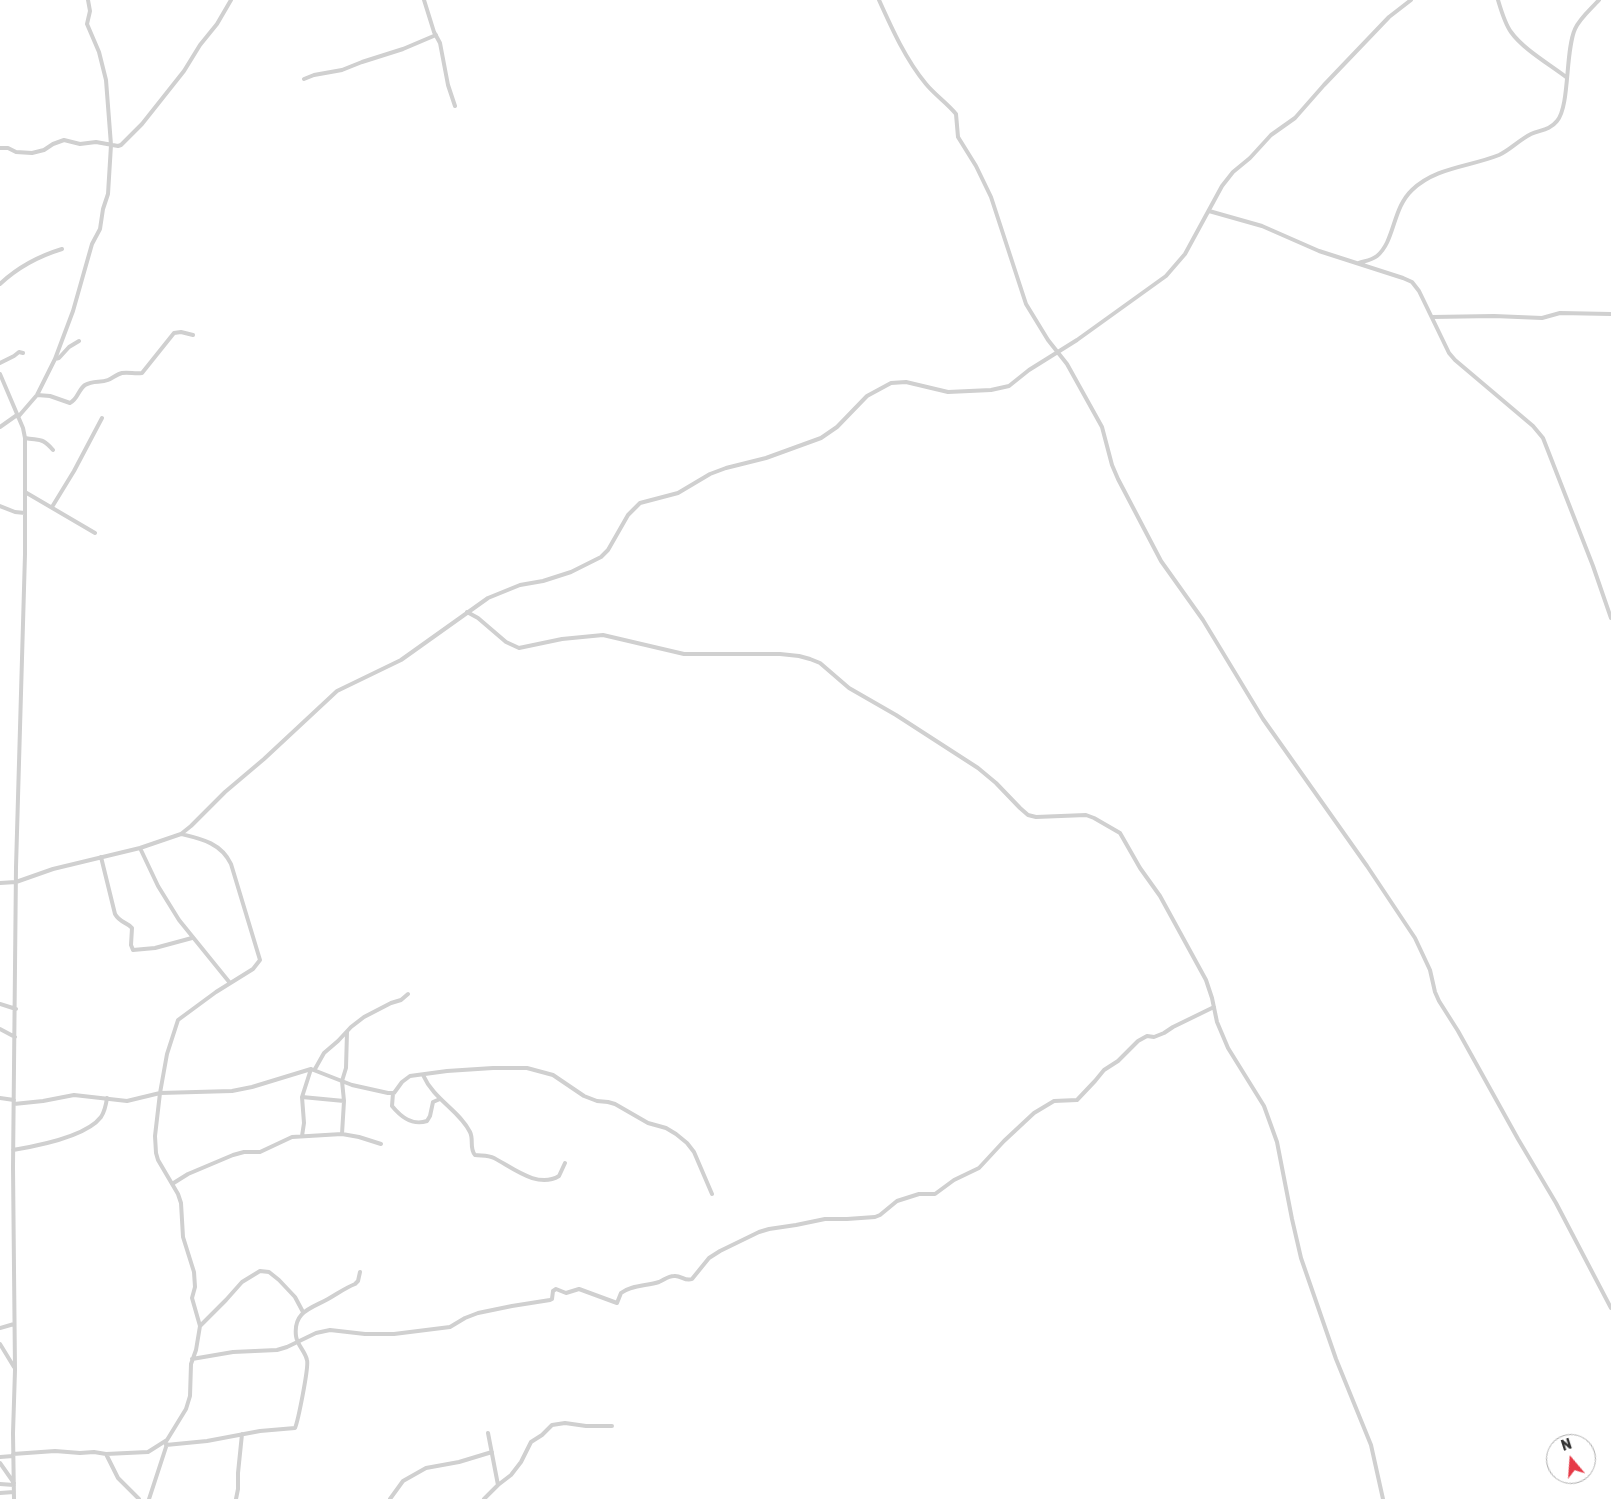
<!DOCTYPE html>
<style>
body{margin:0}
#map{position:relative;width:1611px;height:1499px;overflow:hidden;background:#fff;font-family:Rubik,sans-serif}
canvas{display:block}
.north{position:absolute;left:1546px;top:1434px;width:50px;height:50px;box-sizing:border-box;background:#fff;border:1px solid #adadad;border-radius:50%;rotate:342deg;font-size:14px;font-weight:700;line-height:20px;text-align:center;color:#333}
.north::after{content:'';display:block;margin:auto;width:18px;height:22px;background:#e63946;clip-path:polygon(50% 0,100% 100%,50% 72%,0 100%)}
</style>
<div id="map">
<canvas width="1611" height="1499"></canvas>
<div class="north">N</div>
</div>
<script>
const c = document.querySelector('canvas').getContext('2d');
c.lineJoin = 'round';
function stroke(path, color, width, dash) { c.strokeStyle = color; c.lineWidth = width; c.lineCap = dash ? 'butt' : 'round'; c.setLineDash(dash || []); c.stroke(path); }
const street = new Path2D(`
 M424 0 434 32 440 43 448 85 455 106
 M879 0C892 29 906 60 926 84 935 95 947 103 956 114L958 137 976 166 991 197 1026 304 1048 340 1067 364 1102 427 1112 465 1118 479 1161 561 1203 620 1263 719 1367 866 1415 938 1430 970 1435 992 1439 1001 1458 1031 1518 1139 1556 1203 1611 1308
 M1498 0C1501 10 1505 24 1511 32 1523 49 1549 64 1566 77
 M304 79 314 75 342 70 362 62 403 49 436 35
 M0 148H8L16 152 32 153 44 150 53 144 64 140 80 144 96 142 118 146 121 145 142 124 184 71 200 45 217 24 231 0
 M1209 211 1262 226 1319 251 1403 278 1412 282 1419 291 1449 353 1455 360 1533 426 1543 438 1593 566 1611 618
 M1359 263C1365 261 1372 260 1377 256 1395 241 1392 209 1412 190 1436 167 1469 167 1499 155 1510 150 1519 140 1531 134 1540 130 1550 130 1557 121 1570 106 1565 51 1575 29 1580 18 1591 9 1599 0
 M0 284C17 268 39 256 62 249
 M1432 317 1494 316 1542 318 1560 313 1611 314
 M55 359 59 358 69 347 79 341
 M0 363 14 356 19 352 23 353
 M0 374 23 428 25 438V554L16 867 13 1167 15 1370 13 1433 14 1499
 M37 395 50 396 70 403C78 399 78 390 85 385 93 380 100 383 108 380 113 378 117 374 122 373 129 372 135 374 142 373L174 333 181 332 193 335
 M18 417 37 395 55 359 73 311 92 244 100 229 103 209 108 194 111 145 106 80 99 52 87 24 90 11 88 0
 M0 427 17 415
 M25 438C40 441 42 437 53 450
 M25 492 95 533
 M0 506 15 512 25 513
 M52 507 74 471 102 418
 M467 612 478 618 506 642 519 648 562 639 603 635 684 654H780L799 656 810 659 820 663 849 688 896 715 978 768 996 783 1020 808 1028 815 1036 817 1086 815 1094 818 1120 833 1140 868 1160 896 1206 980 1212 998 1217 1022 1228 1048 1264 1106 1277 1142 1292 1219 1301 1258 1336 1359 1371 1445 1383 1499
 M140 848 158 886 179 920 230 983
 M101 857 115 914C120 923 127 922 132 928L131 945 133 950 155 948 192 938
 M0 883 16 882 53 869 140 848 181 834 191 826 225 792 264 759 337 691 401 660 488 598 520 585 543 581 571 572 601 557 608 550 628 515 640 503 678 493 710 474 726 468 766 458 821 438 837 427 867 396 891 383 906 382 948 392 991 390 1009 386 1029 370 1077 340 1166 276 1185 254 1222 186 1233 172 1250 158 1271 135 1295 118 1324 85 1389 17 1411 0
 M0 1004 16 1009
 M0 1029 15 1037
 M315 1069 324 1053 338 1041 351 1027 364 1017 391 1003 401 1000 408 994
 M423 1075C434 1100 459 1110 470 1132 474 1140 469 1148 475 1155 481 1156 488 1155 494 1158 513 1168 538 1189 559 1176L565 1163
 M393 1093 392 1106C401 1117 412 1126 427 1121L430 1116 433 1102 440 1099
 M302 1097 344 1101
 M0 1098 14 1100
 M14 1104 43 1101 74 1095 127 1101 160 1093 232 1091 252 1087 311 1069 352 1085 388 1093H394L402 1082 410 1076 447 1071 493 1068H527L553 1075 584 1096 597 1101 608 1102 615 1104 648 1123 666 1128 676 1134 687 1143 694 1152 712 1194
 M342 1134 344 1101 342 1081 346 1068 347 1032
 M302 1136 304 1123 302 1097 311 1069
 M13 1150C37 1146 86 1137 101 1117 105 1111 106 1105 107 1098
 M172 1184 188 1174 233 1155 244 1152H260L292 1137 342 1134 359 1137 381 1144
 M200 1326 226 1300 242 1282 260 1271 269 1272 279 1280 295 1297 303 1312
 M0 1328 14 1324
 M0 1344 14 1367
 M192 1359 233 1352 277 1350 287 1347 316 1333 330 1330 365 1334H394L450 1327 465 1318 478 1313 512 1306 550 1300 552 1299 553 1291 556 1289 566 1293 579 1289 617 1303 621 1293C631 1285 647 1286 659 1282 664 1280 668 1276 674 1276 681 1275 685 1282 692 1279L709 1258 720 1251 759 1232 769 1229 796 1225 825 1219H847L875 1217 880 1215 897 1201 919 1194H935L954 1180 979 1168 1004 1141 1034 1113 1054 1101 1077 1100 1095 1081 1104 1070 1118 1061 1138 1041 1147 1036 1154 1037 1164 1033 1173 1027 1214 1007
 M166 1445 207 1441 260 1431 295 1428C298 1421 309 1367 307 1360 305 1351 297 1345 296 1336 293 1311 312 1308 328 1299 337 1294 345 1288 355 1284L358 1281 360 1272
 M13 1454 55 1451 80 1453 94 1452 106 1454 148 1452 167 1440 186 1409 190 1396 191 1364 196 1350 200 1326 192 1298 195 1287 194 1272 183 1237 181 1203 178 1194 158 1160 156 1153 155 1136 160 1093 167 1054 178 1020 216 992 253 969 260 960 231 864C221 843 202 839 181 834
 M106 1454 118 1478 139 1499
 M0 1457 13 1456
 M0 1463 14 1483
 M0 1484 14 1485
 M498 1485 511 1475 521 1462 531 1442 542 1435 552 1425 565 1423 586 1426H612
 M0 1493 14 1492
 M149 1499 167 1444
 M236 1499 238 1489V1473L242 1434
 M390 1499 403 1481 426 1468 459 1462 492 1452
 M484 1499 498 1485 488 1433`);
stroke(street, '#d0d0d0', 4);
</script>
